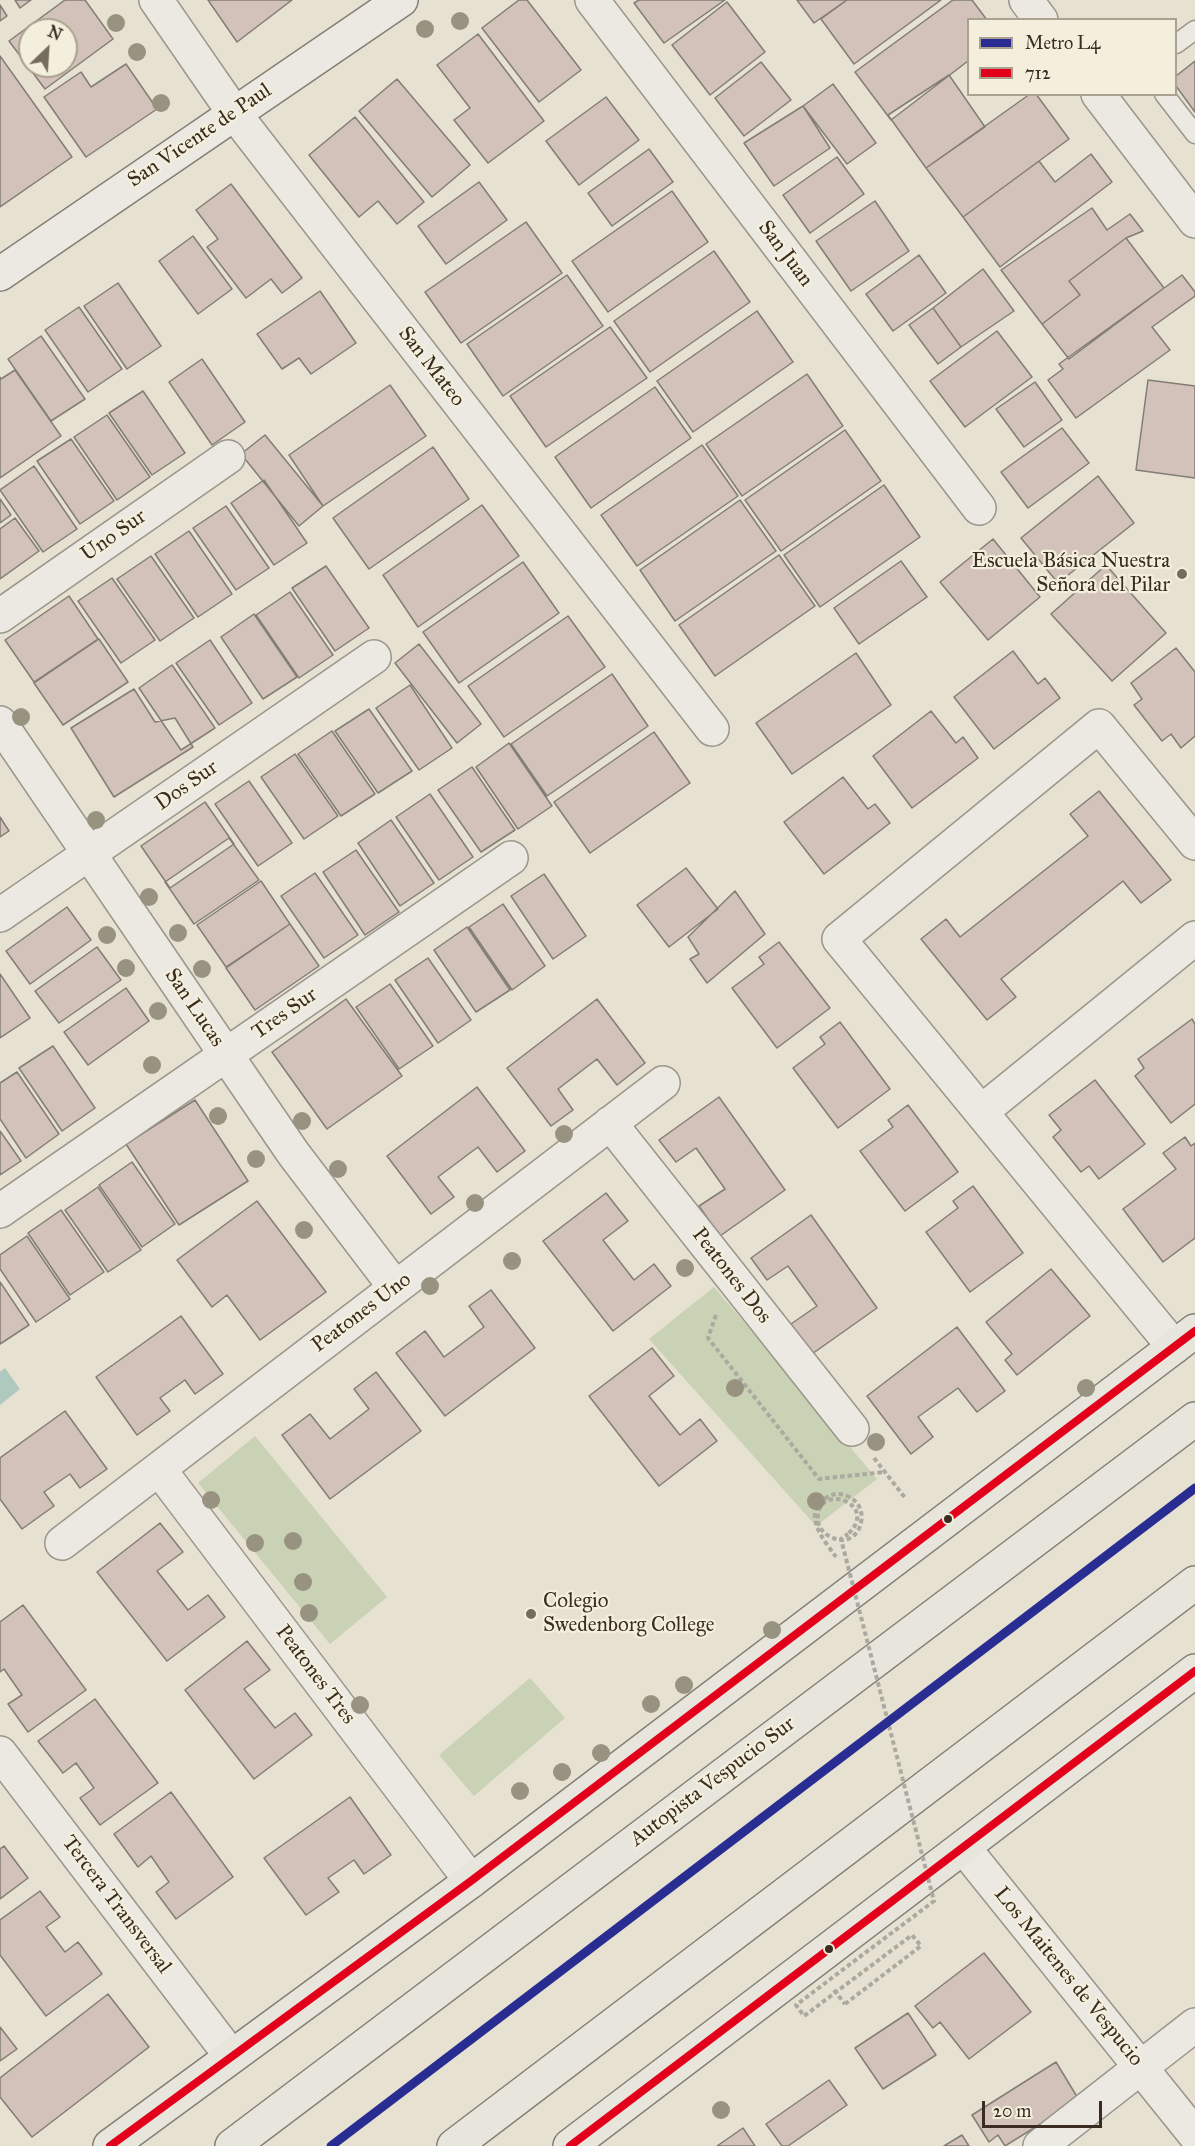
<!DOCTYPE html>
<meta charset="utf-8">
<style>
body{margin:0}
#map{position:relative;width:1195px;height:2146px;overflow:hidden;background:#e6e1d1;font-family:"IM FELL Great Primer",serif}
canvas{display:block}
.legend{position:absolute;left:967px;top:18px;width:210px;height:78px;box-sizing:border-box;background:#f4efdc;border:2px solid #aaa191;margin:0;padding:8px 10px;list-style:none;font-size:18px;color:#3a2c21}
.legend li{display:flex;align-items:center;gap:12px;height:30px}
.legend b{width:30px;border:2px solid #aaa191}
.north{position:absolute;left:18px;top:18px;width:60px;height:60px;box-sizing:border-box;background:#f4efdc;border:2px solid #aaa191;border-radius:50%;rotate:25deg;font-size:16px;font-weight:700;line-height:24px;text-align:center;color:#3a2c21}
.north::after{content:'';display:block;margin:auto;width:21px;height:27px;background:#766b5f;clip-path:polygon(50% 0,100% 100%,50% 72%,0 100%)}
.scale{position:absolute;left:982px;top:2101px;width:120px;height:27px;box-sizing:border-box;border:3px solid #3a2c21;border-top:0;padding-left:8px;font-size:18px;line-height:21px;white-space:nowrap;color:#3a2c21;-webkit-text-stroke:4px #f4efdc;paint-order:stroke}
</style>
<div id="map">
<canvas width="1195" height="2146"></canvas>
<ul class="legend">
<li><b style="height:8px;background:#292d91"></b>Metro L4</li>
<li><b style="height:8px;background:#e2001a"></b>712</li>
</ul>
<div class="north">N</div>
<div class="scale">20 m</div>
</div>
<script>
const c = document.querySelector('canvas').getContext('2d');
c.lineJoin = 'round';
function paint(path, color) { c.fillStyle = color; c.fill(path, 'evenodd'); }
function stroke(path, color, width, dash) { c.strokeStyle = color; c.lineWidth = width; c.lineCap = dash ? 'butt' : 'round'; c.setLineDash(dash || []); c.stroke(path); }
function write(font, color, halo, rows, align = 'center') {
  c.font = font + ' "IM FELL Great Primer",serif'; c.lineWidth = 4.5; c.setLineDash([]); c.textBaseline = 'middle'; c.strokeStyle = halo; c.fillStyle = color; for (const [text, x, y, turn = 0] of rows) {
    c.save(); c.translate(x, y); c.rotate((+turn || 0) * Math.PI / 180); c.textAlign = isNaN(turn) ? turn : align; if (halo) c.strokeText(text, 0, 0); c.fillText(text, 0, 0); c.restore();
  }
}
const green = new Path2D(`
 M714 1287 877 1479 816 1526 649 1339Z
 M255 1436 387 1597 330 1644 198 1483Z
 M530 1678 565 1718 474 1796 439 1755Z`);
const water = new Path2D(`
 M5 1368 20 1389 0 1405V1372Z`);
const building = new Path2D(`
 M15 0H31L20 8Z
 M65 0H85L113 39 45 89 9 41ZM30 30H66V66H30Z
 M208 0H292L237 42Z
 M519 0H527L581 70 539 102 482 28Z
 M639 0H725L664 43 634 3Z
 M797 0H847L814 23Z
 M847 0H941L854 64 821 19Z
 M953 0H972L987 20H968V61L891 120 855 72Z
 M727 2 765 52 710 95 672 45Z
 M0 5 7 16 0 21Z
 M478 34 544 121 488 163 454 120 470 108 437 65Z
 M0 56 72 157 0 207Z
 M1195 61V112L1176 86V76Z
 M761 62 791 100 744 136 715 98Z
 M126 64 157 109 86 157 44 97 81 72 91 87Z
 M949 75 985 127 926 168 888 115Z
 M397 79 470 165 432 197 359 111Z
 M833 84 876 143 847 164 803 106Z
 M1030 94H1036L1069 139 963 217 926 168Z
 M606 97 639 140 579 185 546 141Z
 M803 106 830 148 774 186 744 143Z
 M355 117 424 202 397 224 378 201 359 217 309 155Z
 M649 149 673 182 612 226 588 193Z
 M1091 154 1112 182 1000 267 963 217 1039 161 1055 182Z
 M837 157 864 194 810 233 783 195Z
 M479 182 507 220 446 264 418 226Z
 M231 184 302 278 282 293 271 279 246 298 207 247 218 239 196 210Z
 M672 191 708 242 608 312 572 261Z
 M875 201 909 251 851 291 816 241Z
 M1092 208 1107 230 1130 214 1143 231 1126 238 1069 281 1080 295 1042 324 1001 270Z
 M526 222 562 273 461 343 425 292Z
 M193 236 232 289 198 314 159 261Z
 M1126 238 1164 288 1069 359 1042 324 1080 295 1069 281Z
 M714 251 750 302 650 372 614 321Z
 M919 255 946 293 893 331 866 294Z
 M983 269 1014 311 961 347 933 308Z
 M567 275 603 326 503 396 467 344Z
 M1182 275 1195 292V296L1152 327 1170 350 1076 418 1048 380 1063 369 1059 364Z
 M118 283 161 346 127 369 84 306Z
 M320 291 356 343 311 374 299 358 282 369 257 334Z
 M79 307 122 369 88 392 45 330Z
 M933 308 961 347 938 364 909 325Z
 M757 311 793 362 693 432 657 381Z
 M610 327 647 378 546 447 510 396Z
 M997 331 1032 377 965 427 930 381Z
 M41 336 85 399 51 421 8 359Z
 M202 359 245 422 212 445 169 382Z
 M15 370 61 436 0 478V377L1 379Z
 M807 374 843 426 742 496 706 444Z
 M1148 380 1195 386V478L1136 470Z
 M1035 382 1062 420 1024 447 996 409Z
 M390 385 426 436 323 506 289 455Z
 M655 387 691 438 591 508 555 457Z
 M143 391 185 453 152 475 109 413Z
 M107 415 150 477 117 500 74 437Z
 M1062 428 1089 463 1028 508 1001 472Z
 M845 430 881 481 781 551 745 500Z
 M265 435 323 506 299 526 241 454Z
 M71 439 114 501 80 524 37 461Z
 M702 445 738 496 637 566 601 515Z
 M433 447 469 499 369 569 333 518Z
 M34 466 77 529 43 552 0 490Z
 M1098 476 1134 523 1058 583 1021 538Z
 M264 480 307 543 274 565 231 503Z
 M884 485 920 537 820 607 784 555Z
 M0 499 11 515 0 523Z
 M740 500 776 551 675 621 640 570Z
 M482 505 519 556 418 627 383 575Z
 M226 506 269 568 236 590 193 528Z
 M15 518 39 551 0 579V529Z
 M189 531 232 594 198 617 155 554Z
 M993 539 1040 597 988 640 940 582Z
 M779 555 815 606 715 676 679 625Z
 M151 556 194 618 160 641 117 579Z
 M901 561 927 597 859 644 834 608Z
 M523 562 559 613 459 683 423 632Z
 M1106 565 1166 633 1112 681 1051 614Z
 M326 566 369 628 335 651 292 588Z
 M112 578 155 640 121 663 78 601Z
 M290 592 333 655 299 678 256 615Z
 M69 596 98 639 34 682 5 640Z
 M254 614 297 677 263 699 221 637Z
 M568 616 605 667 504 737 468 686Z
 M99 639 128 682 63 725 34 683Z
 M210 640 252 703 219 725 176 663Z
 M419 644 481 724 457 743 395 663Z
 M1176 648 1195 672V736L1181 748 1171 734 1162 741 1134 705 1142 699 1131 683Z
 M1013 651 1038 684 1045 678 1060 698 994 749 954 697Z
 M856 653 891 705 792 774 756 723Z
 M172 665 215 728 181 750 139 688Z
 M612 674 648 726 547 796 511 744Z
 M410 685 452 748 419 770 376 708Z
 M134 689 155 722 175 718 193 747 114 797 71 728Z
 M369 709 412 771 378 793 335 731Z
 M931 711 956 743 963 737 978 758 912 808 873 756Z
 M332 731 375 794 341 816 298 754Z
 M654 732 690 783 590 853 554 802Z
 M509 743 552 806 518 829 476 767Z
 M295 754 338 816 304 839 261 777Z
 M472 767 515 830 481 852 438 790Z
 M843 777 868 809 875 804 890 823 824 874 784 822Z
 M249 781 292 843 258 866 215 804Z
 M1099 791 1171 880 1141 903 1123 881 1001 979 1016 997 987 1020 921 939 946 919 960 937 1088 836 1070 814Z
 M430 794 473 857 439 880 396 817Z
 M205 802 234 844 170 888 141 846Z
 M0 817 9 831 0 837Z
 M391 820 434 883 400 906 358 843Z
 M229 838 259 880 194 924 165 882Z
 M356 850 399 912 365 935 323 872Z
 M686 868 718 909 669 947 637 905Z
 M315 873 358 935 324 958 281 896Z
 M544 874 586 936 553 959 511 896Z
 M261 881 290 924 226 967 197 925Z
 M735 891 765 934 707 983 690 959 699 954 688 937Z
 M503 904 545 966 512 990 469 927Z
 M67 907 91 940 30 984 6 951Z
 M290 924 319 966 255 1010 226 968Z
 M467 927 510 990 476 1012 434 950Z
 M779 942 830 1008 777 1048 732 988 764 964 759 957Z
 M97 947 121 980 59 1023 35 991Z
 M428 958 471 1020 438 1043 395 980Z
 M0 974 30 1018 0 1038Z
 M390 984 433 1046 399 1069 356 1007Z
 M126 988 149 1021 88 1065 64 1032Z
 M346 999 402 1076 327 1129 272 1052Z
 M597 999 645 1063 617 1085 597 1059 558 1089 573 1110 551 1126 507 1068Z
 M1192 1019 1195 1024V1104L1171 1123 1135 1076 1144 1068 1138 1059Z
 M840 1022 890 1089 838 1128 793 1068 825 1044 820 1037Z
 M53 1046 95 1108 62 1131 19 1068Z
 M17 1072 59 1134 26 1158 0 1119V1083Z
 M1095 1080 1145 1144 1099 1179 1089 1166 1081 1172 1053 1137 1061 1130 1049 1115Z
 M477 1087 525 1151 497 1172 478 1147 438 1177 454 1197 431 1214 387 1156Z
 M719 1097 785 1190 720 1236 699 1206 725 1189 696 1148 676 1162 659 1140Z
 M195 1100 248 1181 179 1225 126 1144Z
 M908 1105 958 1172 905 1211 860 1151 893 1127 888 1120Z
 M0 1131 21 1161 0 1175Z
 M1185 1137 1191 1146 1195 1143V1238L1163 1262 1123 1209 1176 1169 1163 1153Z
 M132 1162 175 1224 142 1247 99 1185Z
 M973 1186 1023 1253 970 1292 926 1232 958 1208 953 1201Z
 M98 1187 141 1250 108 1272 65 1210Z
 M606 1193 628 1221 603 1240 634 1280 654 1264 671 1286 613 1331 543 1241Z
 M257 1201 326 1292 260 1340 227 1295 212 1307 177 1260Z
 M61 1210 104 1272 70 1295 28 1233Z
 M811 1215 877 1308 812 1354 791 1324 817 1306 788 1266 767 1280 751 1258Z
 M27 1236 70 1299 36 1322 0 1269V1255Z
 M1051 1269 1090 1316 1017 1375 1005 1360 1012 1354 986 1322Z
 M0 1282 29 1325 0 1344Z
 M491 1290 535 1348 445 1416 396 1353 425 1331 444 1357 484 1327 469 1306Z
 M181 1316 223 1374 195 1394 185 1380 160 1398 170 1411 137 1435 96 1377Z
 M957 1327 1005 1391 977 1412 958 1388 918 1417 933 1437 911 1454 867 1396Z
 M652 1348 674 1376 649 1396 680 1435 700 1419 717 1441 659 1486 589 1396Z
 M376 1372 421 1431 330 1499 282 1435 310 1414 330 1439 369 1409 354 1389Z
 M65 1411 107 1469 80 1488 70 1474 44 1492 54 1506 22 1529 0 1499V1458Z
 M160 1523 183 1552 157 1571 188 1610 208 1595 225 1617 167 1661 97 1572Z
 M23 1605 86 1690 28 1732 8 1704 22 1695 4 1669 0 1672V1622Z
 M247 1641 270 1670 244 1689 275 1728 295 1713 312 1735 254 1779 185 1690Z
 M95 1699 158 1783 100 1825 80 1798 94 1788 76 1763 63 1773 38 1741Z
 M171 1792 233 1877 176 1919 156 1892 169 1882 151 1856 138 1867 114 1834Z
 M350 1797 391 1855 364 1874 354 1860 328 1878 339 1892 306 1915 264 1858Z
 M4 1846 28 1878 0 1899V1849Z
 M40 1891 60 1917 46 1927 65 1952 78 1942 102 1974 46 2016 0 1955V1920Z
 M984 1953 1031 2012 969 2059 940 2022 933 2028 915 2006Z
 M108 1994 149 2047 32 2137 0 2097V2078Z
 M908 2013 936 2055 883 2089 855 2048Z
 M0 2027 17 2049 0 2061Z
 M1056 2062 1079 2100 1005 2146 998 2135 989 2142 972 2115Z
 M829 2080 847 2105 788 2146H782L766 2124Z
 M743 2128 755 2146H717Z
 M962 2135 969 2146H944Z`);
const path = new Path2D(`
 M716 1315 708 1338 819 1479 885 1472
 M874 1458 906 1499
 M836 1557C824 1540 801 1514 826 1498 833 1493 840 1493 847 1496 875 1507 859 1552 831 1537 824 1534 818 1527 818 1520 815 1481 881 1503 848 1534
 M834 1990 845 2004`);
const lane = new Path2D(`
 M1176 44 1195 30
 M1164 94 1195 134`);
const street = new Path2D(`
 M156 0 234 113 712 729
 M592 0 979 508
 M1026 0 1041 20
 M1098 94 1195 221
 M0 616 228 457
 M0 723 293 1153 395 1287
 M0 915 374 657
 M981 1112 1195 938
 M610 1123 852 1429
 M0 1211 511 858
 M1174 1347 839 939 1099 726 1195 843
 M159 1469 471 1881
 M62 1543 663 1083
 M0 1753 231 2056
 M964 1848 1195 2135
 M1040 2146 1195 2025`);
const secondary = new Path2D(`
 M0 274 401 0`);
const primary = new Path2D(`
 M110 2146 471 1881 1195 1331
 M570 2146 1195 1671`);
const highway = new Path2D(`
 M232 2146 1195 1419
 M454 2146 1195 1583`);
const pathBridge = new Path2D(`
 M845 2004 921 1946 912 1935 804 2016 796 2005 934 1901 841 1539 848 1534`);
const bus1 = new Path2D(`
 M110 2146 471 1881 1195 1331
 M570 2146 1195 1671`);
const metro1 = new Path2D(`
 M331 2146 1195 1488`);
const trees = [
 [460,21],
 [116,23],
 [425,29],
 [137,52],
 [161,103],
 [21,717],
 [96,820],
 [149,897],
 [178,933],
 [107,935],
 [126,968],
 [202,969],
 [158,1011],
 [152,1065],
 [218,1116],
 [302,1121],
 [564,1134],
 [256,1159],
 [338,1169],
 [475,1203],
 [304,1230],
 [512,1261],
 [685,1268],
 [430,1286],
 [735,1388],
 [1086,1388],
 [876,1442],
 [211,1500],
 [816,1501],
 [293,1541],
 [255,1543],
 [303,1582],
 [309,1613],
 [772,1630],
 [684,1685],
 [651,1704],
 [360,1705],
 [601,1753],
 [562,1772],
 [520,1791],
 [721,2110]
];
const markers = [
 [1182,574,6,"#766b5f"],
 [948,1519,5,"#3a2c21"],
 [531,1614,6,"#766b5f"],
 [829,1949,5,"#3a2c21"]
];
const streetNames = [
 ["San Vicente de Paul",200,136,-34],
 ["San Juan",785,254,53],
 ["San Mateo",431,367,52],
 ["Uno Sur",114,536,-35],
 ["Dos Sur",187,786,-35],
 ["San Lucas",194,1008,56],
 ["Tres Sur",285,1014,-35],
 ["Peatones Dos",731,1276,52],
 ["Peatones Uno",362,1313,-37],
 ["Peatones Tres",315,1675,53],
 ["Autopista Vespucio Sur",713,1782,-37],
 ["Tercera Transversal",116,1905,53],
 ["Los Maitenes de Vespucio",1068,1977,51]
];
const poiNames = [
 ["Escuela Básica Nuestra",1170,562],
 ["Señora del Pilar",1170,586],
 ["Colegio",543,1602,"left"],
 ["Swedenborg College",543,1626,"left"]
];
paint(green, '#c9d2b4');
paint(water, '#b0c9bf');
paint(building, '#d3c2b9');
stroke(building, '#837e75', 1.5);
stroke(lane, '#9b968c', 21);
stroke(street, '#9b968c', 36);
stroke(secondary, '#837e75', 36);
stroke(primary, '#837e75', 36);
stroke(highway, '#837e75', 36);
stroke(path, '#aca9a1', 4, [4.5, 3]);
stroke(lane, '#ebe9e1', 18);
stroke(street, '#ebe9e1', 33);
stroke(secondary, '#ebe9e1', 33);
stroke(primary, '#e8e5dc', 33);
stroke(highway, '#e8e5dc', 33);
stroke(pathBridge, '#aca9a1', 4, [4.5, 3]);
stroke(bus1, '#e2001a', 8);
stroke(metro1, '#292d91', 9);
c.fillStyle = '#989281';
for (const [x, y] of trees) { c.beginPath(); c.arc(x, y, 9, 0, 2 * Math.PI); c.fill(); }
for (const [x, y, r, color] of markers) { const dot = new Path2D(); dot.arc(x, y, r, 0, 2 * Math.PI); c.fillStyle = color; c.fill(dot); stroke(dot, '#f4efdc', 2); }
write('21px', '#3a2c21', '#f4efdc', streetNames);
write('21px', '#3a2c21', '#f4efdc', poiNames, 'right');
</script>
